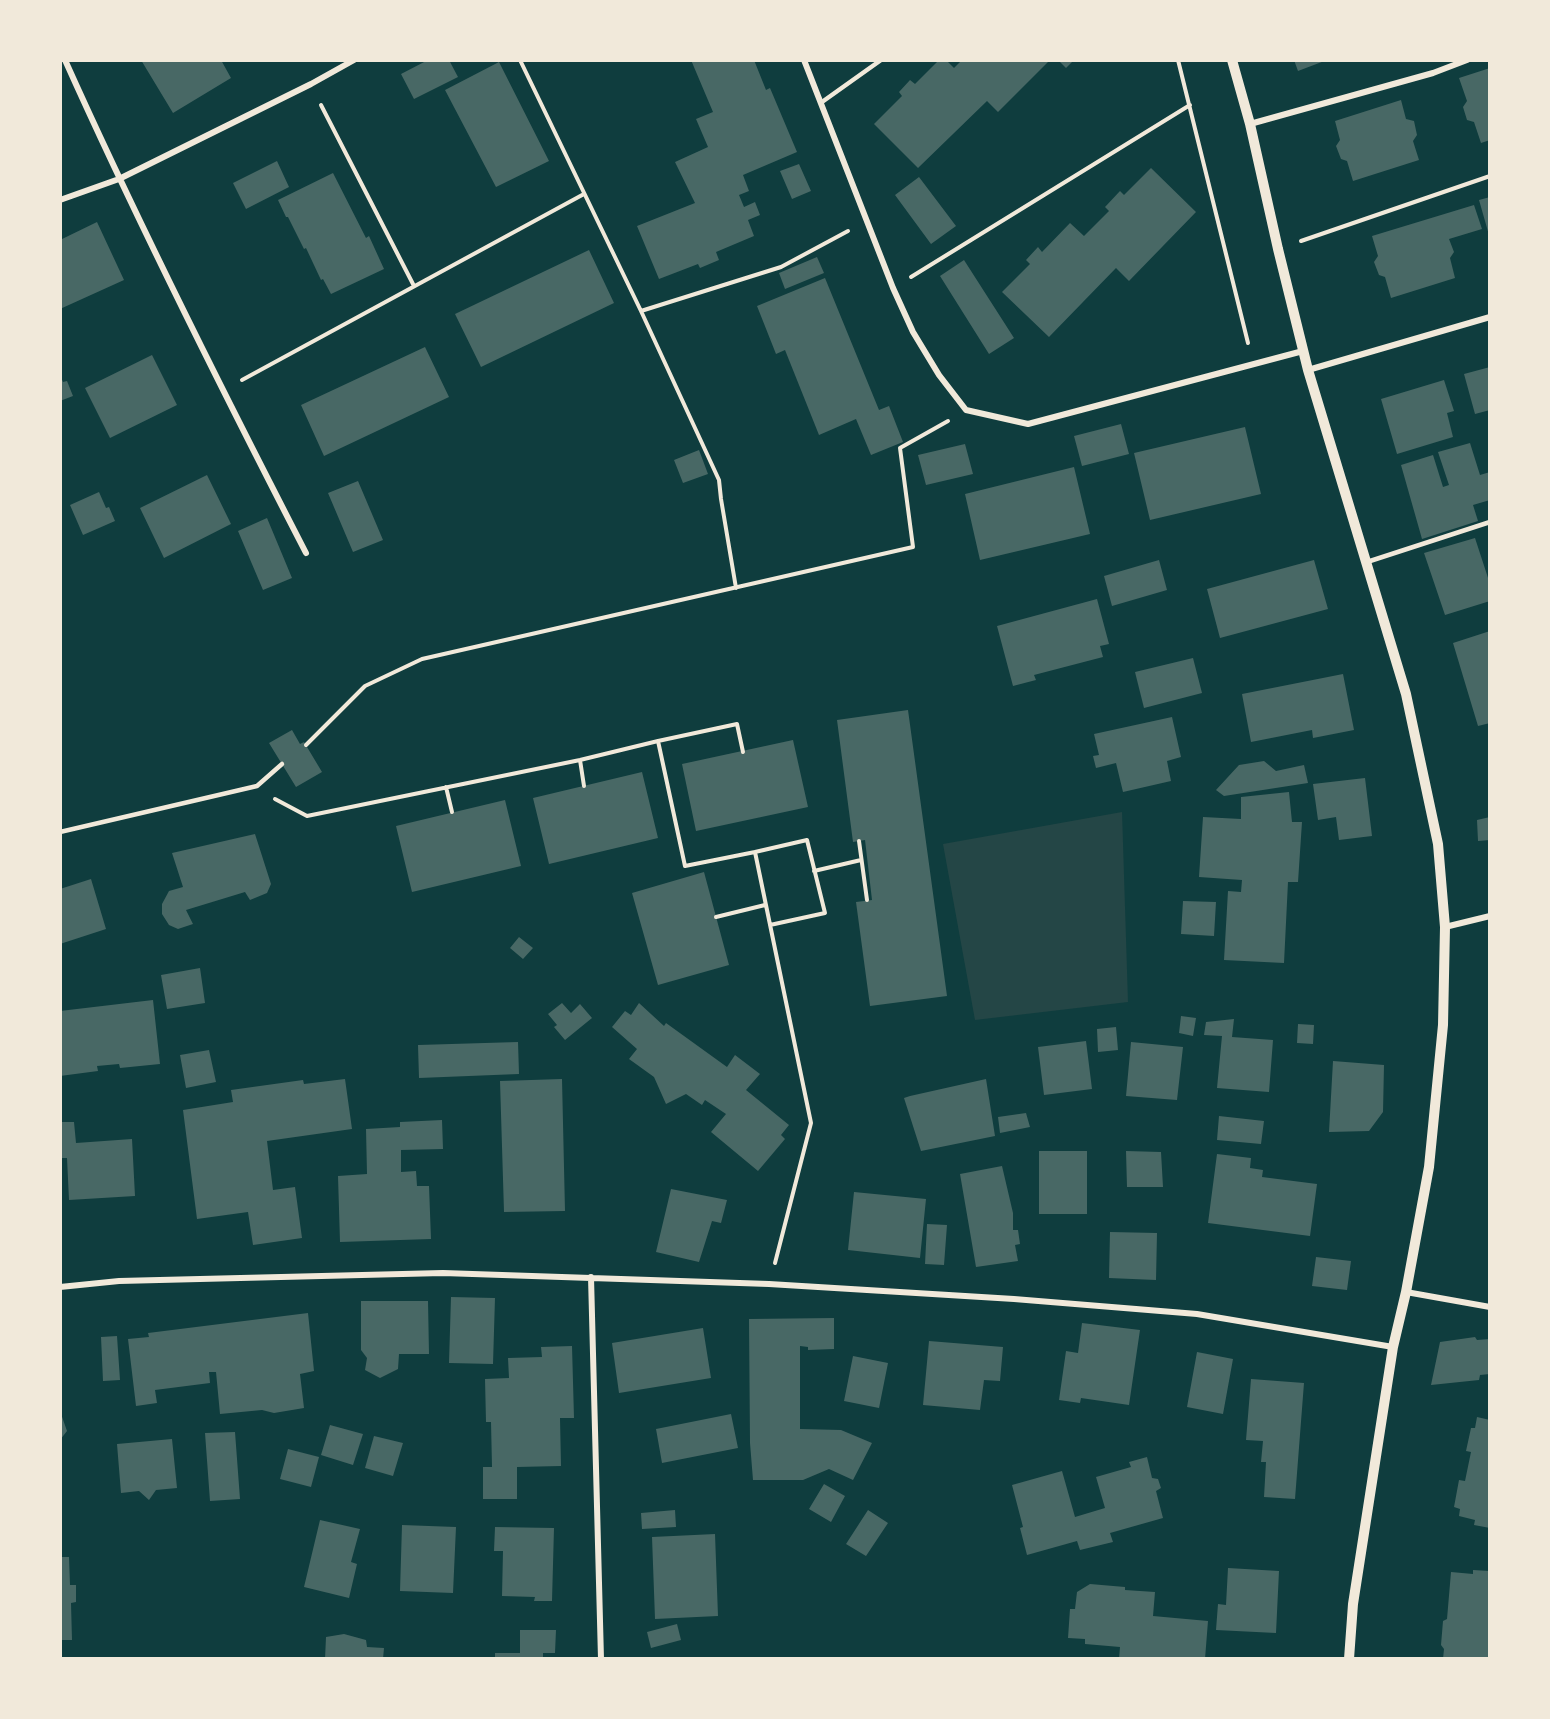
<!DOCTYPE html>
<style>
body{margin:0}
#map{position:relative;width:1550px;height:1719px;overflow:hidden;background:#0f3d3e;font-family:Commissioner,sans-serif}
canvas{display:block}
.frame{position:absolute;inset:0;border:62px solid #f1e9da;pointer-events:none}
</style>
<div id="map">
<canvas width="1550" height="1719"></canvas>
<div class="frame"></div>
</div>
<script>
const c = document.querySelector('canvas').getContext('2d');
c.lineJoin = 'round';
function paint(path, color) { c.fillStyle = color; c.fill(path, 'evenodd'); }
function stroke(path, color, width, dash) { c.strokeStyle = color; c.lineWidth = width; c.lineCap = dash ? 'butt' : 'round'; c.setLineDash(dash || []); c.stroke(path); }
const green = new Path2D(`
 M1122 812 1128 1002 975 1020 943 844Z`);
const building = new Path2D(`
 M141 60H221L231 78 173 113Z
 M428 60H449L458 77 414 99 401 74Z
 M691 60H754L766 90 770 88 797 152 743 175 749 191 739 195 744 207 755 202 760 215 748 220 754 236 716 252 719 260 700 268 698 264 659 279 637 226 695 203 675 162 708 147 696 119 713 112Z
 M939 60H946L954 68 962 60H1050L998 112 987 101 918 168 874 124 902 96 899 92 910 80 915 84Z
 M1058 60H1074L1066 68Z
 M1294 60H1327L1298 71Z
 M499 62 549 161 496 187 445 90Z
 M1490 68V140L1481 143 1474 122 1467 120 1463 107 1467 101 1459 78Z
 M1401 100 1406 119 1414 121 1417 135 1413 141 1419 160 1353 181 1347 161 1341 159 1336 146 1340 140 1335 121Z
 M277 161 289 187 246 209 233 183Z
 M799 164 811 191 792 199 780 171Z
 M1151 168 1196 212 1129 281 1116 268 1049 337 1002 292 1030 264 1026 260 1038 247 1042 252 1070 223 1084 236 1109 211 1105 207 1120 191 1124 195Z
 M333 173 366 238 369 236 384 269 331 294 323 279 321 280 306 248 304 249 288 217H286L278 200Z
 M919 177 956 226 931 244 895 195Z
 M1490 197V235H1489L1479 200Z
 M1474 205 1482 229 1449 239 1454 252 1450 258 1455 278 1391 298 1385 277 1379 275 1374 262 1378 256 1372 236Z
 M97 222 124 280 60 309V240Z
 M589 250 614 303 481 367 455 314Z
 M817 257 824 273 785 289 779 273Z
 M964 260 1014 338 989 354 940 276Z
 M825 278 879 410 889 406 903 442 871 455 856 419 819 435 785 350 776 354 757 306Z
 M425 347 449 397 324 456 301 405Z
 M152 355 177 405 110 438 85 388Z
 M1490 367V410L1475 414 1464 374Z
 M60 375 63 382 67 381 73 396 60 401Z
 M1444 380 1454 411 1447 413 1453 437 1397 454 1381 399Z
 M1121 424 1129 454 1082 466 1074 436Z
 M1245 427 1261 494 1150 520 1134 453Z
 M1470 443 1480 475 1490 472V500L1473 505 1478 521 1422 539 1401 465 1433 455 1443 487 1449 485 1438 452Z
 M965 444 973 474 926 485 918 455Z
 M699 450 708 474 683 483 674 460Z
 M1074 467 1090 534 980 560 965 494Z
 M207 475 231 524 164 558 140 508Z
 M358 481 383 540 353 552 328 493Z
 M99 492 106 508 109 507 115 521 83 535 70 505Z
 M267 518 292 578 263 590 238 531Z
 M1475 538 1490 584V601L1445 615 1424 553Z
 M1159 560 1167 590 1112 606 1104 576Z
 M1314 560 1328 609 1220 638 1207 589Z
 M1097 599 1109 644 1100 646 1103 657 1034 675 1036 680 1013 686 997 626Z
 M1490 631V723L1478 726 1453 643Z
 M1193 658 1202 693 1144 708 1135 672Z
 M1343 674 1354 730 1313 738 1312 730 1251 742 1242 694Z
 M908 710 947 996 870 1006 856 902 872 900 865 840 853 842 837 720Z
 M1172 717 1181 757 1167 761 1171 781 1123 792 1116 763 1096 768 1093 756 1099 755 1094 734Z
 M292 730 300 744 304 742 322 772 296 787 269 743Z
 M793 740 808 807 696 831 682 764Z
 M1264 761 1276 771 1304 765 1308 783 1224 796 1216 790 1239 765Z
 M642 772 658 838 549 864 533 798Z
 M1365 778 1372 836 1339 840 1336 817 1318 820 1313 784Z
 M1289 792 1292 822H1302L1298 882H1288L1284 963 1224 960 1228 891 1241 892 1242 880 1199 877 1203 817 1241 819V797Z
 M505 800 521 866 412 892 396 826Z
 M1490 817V840L1478 841 1477 820Z
 M255 834 271 884 267 893 250 900 245 892 186 910 193 924 178 929 169 925 162 914V904L169 891 183 887 172 853Z
 M704 872 729 965 658 985 632 893Z
 M91 879 106 929 60 944V889Z
 M1183 901 1216 902 1214 936 1181 934Z
 M519 937 533 948 523 959 510 948Z
 M200 968 205 1003 167 1009 161 975Z
 M153 1000 160 1064 120 1068 119 1064 97 1066 98 1071 60 1076V1011Z
 M562 1003 571 1013 580 1004 592 1018 565 1040 554 1027 557 1025 548 1014Z
 M639 1003 664 1026 666 1023 727 1067 735 1055 760 1074 746 1090 789 1125 781 1135 785 1139 758 1171 711 1132 726 1114 705 1100 702 1105 686 1094 666 1104 654 1077 629 1059 637 1049 612 1027 625 1011 631 1015Z
 M1181 1016 1196 1018 1193 1036 1179 1033Z
 M1234 1019 1232 1037 1273 1040 1269 1092 1217 1088 1222 1036 1204 1035 1206 1022Z
 M1298 1024 1314 1025 1313 1044 1297 1043Z
 M1116 1027 1118 1050 1098 1052 1097 1029Z
 M1086 1041 1092 1089 1044 1095 1038 1047Z
 M518 1042 519 1074 419 1078 418 1045Z
 M1131 1042 1183 1047 1177 1100 1126 1096Z
 M209 1050 216 1082 186 1088 180 1055Z
 M1333 1061 1384 1065 1383 1112 1369 1131 1329 1132Z
 M345 1079 352 1129 267 1141 273 1190 295 1187 302 1238 253 1245 248 1212 197 1219 183 1110 233 1102 231 1090 303 1080 304 1084Z
 M562 1079 565 1211 504 1212 500 1081Z
 M986 1079 995 1136 921 1151 904 1098 910 1096Z
 M1026 1113 1030 1127 1000 1133 998 1117Z
 M1219 1116 1264 1121 1261 1144 1217 1140Z
 M442 1120 443 1149 401 1150V1172L416 1171 417 1186H429L431 1239 340 1242 338 1176 367 1174 366 1129 400 1127V1122Z
 M60 1122H74L76 1143 132 1139 135 1196 69 1200 67 1158H60Z
 M1039 1151H1087V1214H1039Z
 M1126 1151 1161 1152 1163 1187H1127Z
 M1217 1154 1251 1158 1250 1168 1263 1170 1262 1177 1317 1184 1310 1236 1208 1223Z
 M1002 1166 1013 1213V1230H1018L1020 1244 1015 1245 1018 1261 976 1267 960 1174Z
 M671 1189 727 1200 721 1223 712 1221 699 1262 656 1252Z
 M854 1192 926 1199 920 1258 848 1250Z
 M927 1224 947 1225 944 1265 925 1264Z
 M1110 1232 1157 1233 1156 1280 1109 1278Z
 M1316 1257 1351 1261 1347 1290 1312 1286Z
 M451 1297 495 1298 493 1364 449 1363Z
 M361 1301H428L429 1354H399L398 1369 380 1378 365 1370 367 1358 361 1350Z
 M308 1313 314 1371 300 1374 304 1408 274 1413 262 1410 220 1414 216 1372H209L210 1383 155 1390 157 1403 136 1406 128 1339 149 1337 148 1333Z
 M834 1318V1349L808 1350V1347L800 1346V1429L841 1430 872 1443 853 1480 829 1469 803 1480H753L750 1443 749 1319Z
 M1082 1323 1140 1330 1129 1405 1081 1398 1080 1403 1059 1400 1066 1351 1078 1353Z
 M703 1328 711 1378 619 1393 612 1343Z
 M117 1336 120 1380 103 1381 101 1337Z
 M1475 1337 1477 1340 1490 1339V1374L1480 1375 1479 1380 1431 1385 1440 1342Z
 M929 1341 1003 1347 1000 1381 984 1380 980 1410 923 1405Z
 M572 1346 574 1418H560L561 1466 517 1467V1499H483V1467H492L491 1422H486L485 1379 509 1378 508 1358 542 1357 541 1347Z
 M1197 1352 1233 1359 1223 1414 1187 1407Z
 M853 1356 888 1363 879 1408 844 1401Z
 M1251 1379 1304 1383 1295 1499 1264 1497 1266 1462H1261L1263 1441 1246 1440Z
 M60 1411 67 1431 60 1440Z
 M731 1414 738 1448 662 1463 656 1429Z
 M1477 1417 1490 1420V1528L1474 1525 1475 1520 1459 1516 1460 1509 1454 1507 1459 1480 1465 1481 1471 1452 1466 1451 1471 1428H1475Z
 M330 1425 363 1434 353 1465 321 1455Z
 M235 1432 240 1499 210 1501 205 1433Z
 M374 1436 403 1443 393 1476 365 1468Z
 M172 1439 177 1488 156 1490 149 1500 139 1491 121 1493 117 1444Z
 M288 1449 319 1457 311 1487 280 1479Z
 M1147 1457 1152 1478 1158 1479 1161 1488 1156 1491 1163 1518 1110 1533 1113 1542 1080 1550 1077 1541 1027 1555 1020 1528 1023 1527 1012 1485 1062 1471 1075 1517 1105 1508 1096 1477 1131 1467 1129 1462Z
 M824 1484 845 1496 831 1522 809 1509Z
 M675 1510 676 1527 642 1529 641 1513Z
 M868 1510 888 1523 866 1556 846 1544Z
 M320 1520 360 1529 351 1562 357 1564 349 1598 304 1587Z
 M402 1525 456 1527 453 1593 400 1591Z
 M495 1527 554 1528 552 1601H534L535 1597 502 1596 503 1551H494Z
 M715 1534 718 1616 655 1619 652 1537Z
 M60 1557H69L70 1585H76V1602L71 1603 72 1640H60Z
 M1228 1568 1279 1571 1276 1633 1216 1630 1218 1604 1226 1605Z
 M1473 1570 1490 1571V1659H1443L1444 1649 1441 1645 1443 1621 1447 1619 1451 1572 1473 1574Z
 M1090 1584 1125 1587V1590L1155 1592 1153 1616 1208 1621 1205 1659H1119L1120 1647 1085 1644V1639L1068 1638 1070 1609H1075L1077 1592Z
 M677 1624 681 1640 651 1648 647 1632Z
 M520 1630H556L555 1653H543V1659H495V1653H520Z
 M344 1634 366 1640 367 1647 384 1648 383 1659H325L326 1637Z`);
const path = new Path2D(`
 M520 60 641 311 719 480 721 499 736 588
 M1178 60 1248 343
 M321 105 414 286
 M1301 241 1490 176
 M911 277 1190 105
 M641 311 781 267 848 231
 M242 380 584 194
 M306 745 365 686 422 659 913 547 900 448 948 421
 M743 752 737 724 658 741 685 866 755 852 811 1123 775 1263
 M580 760 584 786
 M446 787 452 812
 M275 799 307 816 580 760 658 741
 M859 841 867 900
 M755 852 807 840 825 913 770 925
 M814 871 861 860
 M716 917 765 905`);
const service = new Path2D(`
 M822 102 881 60
 M1367 562 1490 522
 M60 832 257 786 282 764`);
const minor = new Path2D(`
 M65 60C140 227 222 390 306 553
 M804 60 893 288 913 332 939 375 966 410 1028 424 1303 351
 M1250 124 1433 73 1467 60
 M60 200 119 179 311 84 354 60
 M1308 370 1490 317
 M1445 927 1490 916
 M591 1277 601 1659
 M60 1287 119 1281 443 1273 769 1284 1014 1299 1197 1314 1393 1347
 M1406 1292 1490 1307`);
const tertiary = new Path2D(`
 M1232 60 1250 124 1278 249 1308 370 1406 694 1438 844 1445 927 1443 1025 1429 1167 1406 1292 1393 1347 1353 1604 1349 1659`);
paint(green, '#244646');
paint(building, '#486865');
stroke(path, '#f1e9da', 4);
stroke(service, '#f1e9da', 4.5);
stroke(minor, '#f1e9da', 6);
stroke(tertiary, '#f1e9da', 10);
</script>
